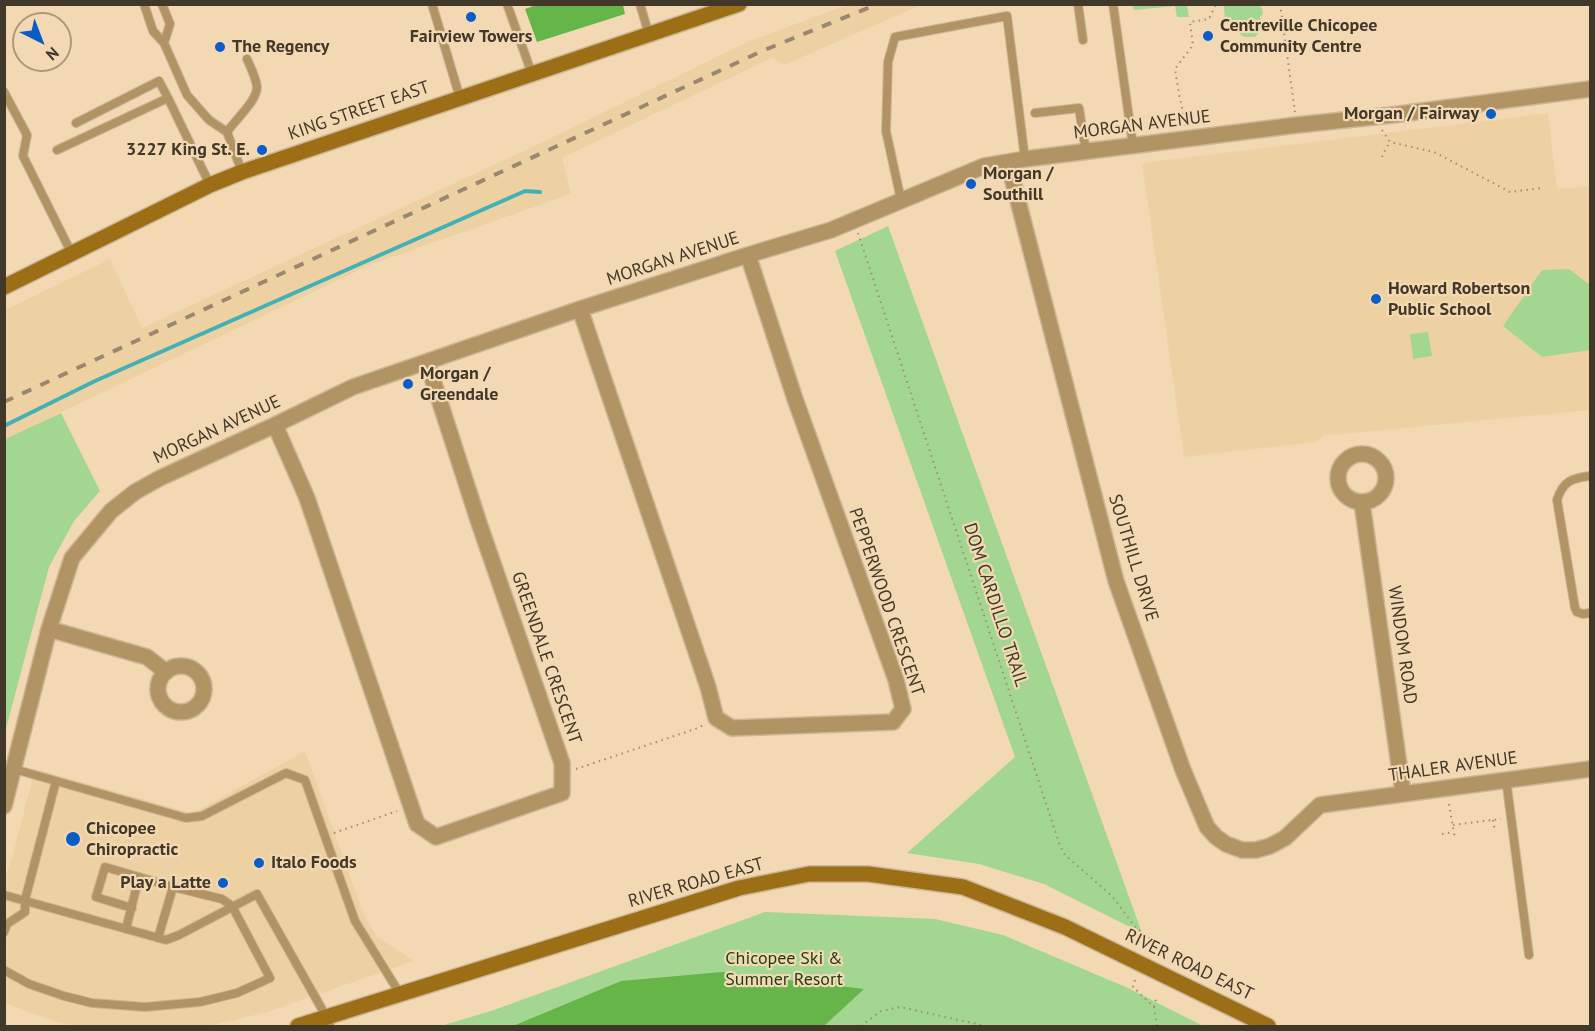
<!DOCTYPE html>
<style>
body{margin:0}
#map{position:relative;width:1595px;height:1031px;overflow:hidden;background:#f3d9b3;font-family:"PT Sans",sans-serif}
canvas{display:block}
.frame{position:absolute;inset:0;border:6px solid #423829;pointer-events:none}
.north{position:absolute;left:12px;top:12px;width:60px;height:60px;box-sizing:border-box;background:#f3d9b3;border:2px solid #ac997c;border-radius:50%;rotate:138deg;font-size:16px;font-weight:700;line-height:24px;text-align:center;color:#423829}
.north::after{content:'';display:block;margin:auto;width:21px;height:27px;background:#0a5dc7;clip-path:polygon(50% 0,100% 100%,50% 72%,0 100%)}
</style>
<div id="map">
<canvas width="1595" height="1031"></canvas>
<div class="frame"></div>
<div class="north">N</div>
</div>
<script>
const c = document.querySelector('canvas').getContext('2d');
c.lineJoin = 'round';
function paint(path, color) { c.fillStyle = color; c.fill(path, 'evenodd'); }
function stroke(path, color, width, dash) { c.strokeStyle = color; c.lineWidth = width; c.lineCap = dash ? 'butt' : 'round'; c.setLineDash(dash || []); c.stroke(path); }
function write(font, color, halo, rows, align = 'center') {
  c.font = font + ' "PT Sans",sans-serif'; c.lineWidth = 4.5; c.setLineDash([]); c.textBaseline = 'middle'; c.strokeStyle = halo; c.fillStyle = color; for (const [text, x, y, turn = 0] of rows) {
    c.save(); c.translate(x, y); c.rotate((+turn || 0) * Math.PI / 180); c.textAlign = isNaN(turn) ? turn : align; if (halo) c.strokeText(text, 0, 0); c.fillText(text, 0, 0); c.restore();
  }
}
const built = new Path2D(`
 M847 5H921L784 65 772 58 562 158 571 194 370 265 5 439V310L110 259 142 328 541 143 747 42Z
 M1548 113 1557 189 1590 186V410L1323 436 1317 442 1184 457 1142 163Z
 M305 751 364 915 376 936 414 961 264 1013 209 1026H78L56 1022 5 1003 4 878 10 865 35 769 193 813Z`);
const green = new Path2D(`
 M1132 5H1187L1189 17H1177L1175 6 1134 10Z
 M1224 5H1258L1262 8 1263 14 1260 17 1262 29 1255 37H1244L1225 22Z
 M888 226 1142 933 1044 884 979 864 907 853 1015 757 835 251Z
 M1569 269 1590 285V350L1542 357 1503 326 1542 270Z
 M1428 332 1432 356 1413 359 1410 334Z
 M61 413 100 491 74 521 49 567 5 732V439Z
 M765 912 935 919 1003 935 1128 988 1203 1026H441L491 1011Z`);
const forest = new Path2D(`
 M539 4 623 5 625 14 537 42 525 9Z
 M722 972 864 989 824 1026H513L621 981Z`);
const stream = new Path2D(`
 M4 426 95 381 525 191 540 192`);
const path = new Path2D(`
 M1280 4 1295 112
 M1186 126 1179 94 1175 69 1193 45 1190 22 1209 19 1216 4
 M1382 130 1390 142 1434 152 1510 192 1542 188
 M1382 157 1384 152 1390 142
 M858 233 1060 846 1065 855 1112 896 1136 928 1156 943V949
 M576 769 698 728 703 725
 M1449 804 1455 839
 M1493 820 1495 831
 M1453 825 1501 819
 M334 833 397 811
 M1442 834 1453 832
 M1135 980 1133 987 1154 1007 1157 1026
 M1154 1007 1156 999
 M861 1026 881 1011 900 1007 986 1026`);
const lane = new Path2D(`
 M144 4 153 31 164 43 187 95 209 120 227 132 242 172
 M162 4 170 24 164 43
 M432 4 460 98
 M507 4 532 74
 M640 4 649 35
 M1078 4 1083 40
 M1113 4 1133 146
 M4 92 27 135 23 156 72 254
 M1035 113 1079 108 1086 152
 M76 123 159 81 168 98
 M227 132C235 120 257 101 257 87 256 78 251 68 247 59
 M57 150 168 98 210 185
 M901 200 886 131 888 62 895 37 1007 16 1025 159
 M1590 476C1572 478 1563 481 1557 500L1575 608 1577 612 1583 614 1590 613
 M14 769 186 818 202 816 286 773 305 780 355 921 400 994
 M1506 779 1529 955
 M4 895 166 940 179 935 257 894 327 1018 330 1026
 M126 929 139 877
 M4 932 7 924 25 912V900L56 781
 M158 938 173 887
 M4 970 29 984 64 996 92 1003 145 1007 200 1002 237 993 270 978 232 906 222 899 173 887 105 867 96 897 132 908`);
const street = new Path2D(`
 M1008 162 1116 581 1183 770 1207 827 1216 837 1226 844 1242 850H1256L1270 846 1285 838 1320 805 1590 769
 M580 309 708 687 716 718 732 728 893 722 903 709 896 680 795 399 748 255
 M275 425 307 498 417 824 436 837 562 793V763L479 523 427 362
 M1338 478a24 24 0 1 1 48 0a24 24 0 1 1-48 0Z
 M1362 503 1403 793
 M49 629 147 657 166 672
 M158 689a23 23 0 1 1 46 0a23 23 0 1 1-46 0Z
 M4 806 49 629 72 558 111 511 135 492 160 478 275 425 353 387 580 309 748 255 831 230 984 166 1025 159 1297 125 1392 115 1590 89`);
const secondary = new Path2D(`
 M4 287 210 185 242 172 739 4
 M298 1026 739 888 809 874H868L963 887 1065 927 1268 1026`);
const rail = new Path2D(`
 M4 402 717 72 762 51 878 4`);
const markers = [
 [471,17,6,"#0a5dc7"],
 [1208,36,6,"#0a5dc7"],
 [220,47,6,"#0a5dc7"],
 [1491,114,6,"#0a5dc7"],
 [262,150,6,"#0a5dc7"],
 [971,184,6,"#0a5dc7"],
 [1376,299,6,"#0a5dc7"],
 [408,384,6,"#0a5dc7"],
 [73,839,8,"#0a5dc7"],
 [259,863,6,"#0a5dc7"],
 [223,883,6,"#0a5dc7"]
];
const poiNames = [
 ["Centreville Chicopee",1220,26],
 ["Community Centre",1220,47],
 ["Fairview Towers",471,37,"center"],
 ["The Regency",232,47],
 ["Morgan / Fairway",1479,114,"right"],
 ["3227 King St. E.",250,150,"right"],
 ["Morgan /",983,174],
 ["Southill",983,195],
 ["Howard Robertson",1388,289],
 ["Public School",1388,310],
 ["Morgan /",420,374],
 ["Greendale",420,395],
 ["Chicopee",86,829],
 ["Chiropractic",86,850],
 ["Italo Foods",271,863],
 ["Play a Latte",211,883,"right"]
];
const streetNames = [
 ["KING STREET EAST",359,111,-19],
 ["MORGAN AVENUE",1142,125,-7],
 ["MORGAN AVENUE",673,259,-18],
 ["MORGAN AVENUE",217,430,-25],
 ["SOUTHILL DRIVE",1133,558,73],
 ["PEPPERWOOD CRESCENT",886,602,71],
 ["DOM CARDILLO TRAIL",995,605,72],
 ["WINDOM ROAD",1402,645,82],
 ["GREENDALE CRESCENT",546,658,71],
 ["THALER AVENUE",1453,767,-8],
 ["RIVER ROAD EAST",696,883,-16],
 ["RIVER ROAD EAST",1189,965,26]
];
const parkNames = [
 ["Chicopee Ski &",784,959],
 ["Summer Resort",784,980]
];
paint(built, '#eed1a3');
paint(green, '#a2d691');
paint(forest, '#65b548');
stroke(stream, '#42b1b5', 4);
stroke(lane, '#ccb695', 10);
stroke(street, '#ccb695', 18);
stroke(secondary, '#ccb695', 18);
stroke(path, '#9f8d71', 2, [1.5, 4.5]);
stroke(lane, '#b29464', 8);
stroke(street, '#b29464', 15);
stroke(secondary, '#9c6e15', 15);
stroke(rail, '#9a886e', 4, [10, 10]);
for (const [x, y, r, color] of markers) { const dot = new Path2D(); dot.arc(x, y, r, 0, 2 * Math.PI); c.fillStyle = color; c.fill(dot); stroke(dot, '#f3d9b3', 2); }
write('bold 18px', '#423829', '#f3d9b3', poiNames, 'left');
write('18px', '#423829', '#f3d9b3', streetNames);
write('18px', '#1d3c11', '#f3d9b3', parkNames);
</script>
